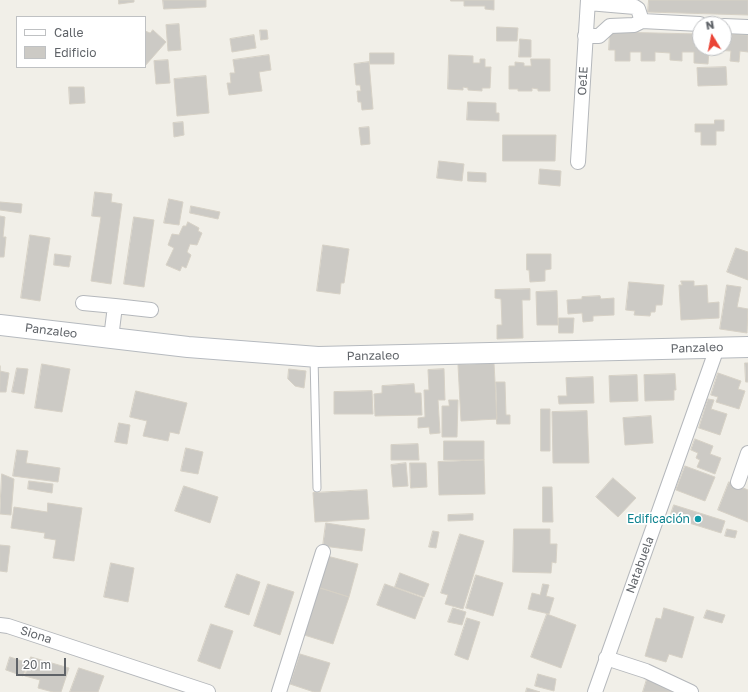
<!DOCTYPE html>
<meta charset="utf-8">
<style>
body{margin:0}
#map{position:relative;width:748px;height:692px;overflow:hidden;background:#f1efe8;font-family:"Golos Text",sans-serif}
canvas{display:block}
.legend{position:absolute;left:16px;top:16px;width:130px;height:52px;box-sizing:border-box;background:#fff;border:1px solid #bfc1c3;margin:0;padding:5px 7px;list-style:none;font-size:12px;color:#5f6368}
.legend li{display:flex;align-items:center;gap:8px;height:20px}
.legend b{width:20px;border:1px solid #bfc1c3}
.north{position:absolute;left:692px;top:16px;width:40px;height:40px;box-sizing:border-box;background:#fff;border:1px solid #bfc1c3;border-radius:50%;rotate:350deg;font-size:11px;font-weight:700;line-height:16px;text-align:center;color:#5f6368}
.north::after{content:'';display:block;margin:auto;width:14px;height:18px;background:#ea4335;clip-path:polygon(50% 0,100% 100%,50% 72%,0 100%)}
.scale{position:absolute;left:16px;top:658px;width:50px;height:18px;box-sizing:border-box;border:2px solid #5f6368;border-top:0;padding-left:5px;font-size:12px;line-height:14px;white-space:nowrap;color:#5f6368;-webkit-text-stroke:3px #fff;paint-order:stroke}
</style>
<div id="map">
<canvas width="748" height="692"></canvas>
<ul class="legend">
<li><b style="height:5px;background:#fff"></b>Calle</li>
<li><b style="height:11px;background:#cccac5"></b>Edificio</li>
</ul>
<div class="north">N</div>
<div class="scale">20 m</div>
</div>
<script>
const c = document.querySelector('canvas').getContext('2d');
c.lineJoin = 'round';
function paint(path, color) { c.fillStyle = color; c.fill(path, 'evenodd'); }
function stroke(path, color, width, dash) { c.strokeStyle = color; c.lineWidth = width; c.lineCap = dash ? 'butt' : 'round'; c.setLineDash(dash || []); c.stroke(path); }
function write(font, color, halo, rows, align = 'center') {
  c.font = font + ' "Golos Text",sans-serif'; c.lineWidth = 3.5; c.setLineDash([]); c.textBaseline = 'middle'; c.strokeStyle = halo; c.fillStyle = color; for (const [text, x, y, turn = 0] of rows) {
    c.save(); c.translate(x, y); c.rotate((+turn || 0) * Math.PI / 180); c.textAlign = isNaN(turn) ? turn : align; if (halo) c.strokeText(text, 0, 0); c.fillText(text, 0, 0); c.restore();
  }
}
const building = new Path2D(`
 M119 0H134V2L119 4Z
 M163 0H206V7L164 9Z
 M451 0H494V10L485 9V6H464V1H451Z
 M649 0H748V15L648 12Z
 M179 24 181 50 168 51 166 25Z
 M497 27 518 28 517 41H497Z
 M153 30 166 42 145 66V31L150 33Z
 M260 30H267L268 39 261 40Z
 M610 32 700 34V48H724V34L748 35V52L740 51 739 62 730 61 731 51 709 50 708 64 694 63V52H682V61L670 60V53L655 52V61H641V52H630V61H615V50H609Z
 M254 35 256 48 232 52 230 39Z
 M520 39 531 40V57H519Z
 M370 53H394V64H370Z
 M269 55 271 70 259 72 262 91 229 95 227 83H231L230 73H235L233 60Z
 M449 55 473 56V63H480V59H485V67H491L490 88H482V91L468 90V88L463 87V90L448 89Z
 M531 59H550V91H538V89L532 88V91H518V89H509V66H515V62L524 63V66H531Z
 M168 60 170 83 156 84 154 61Z
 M369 62 373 109 362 110 361 102H358L357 91H361L360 85H356L354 64Z
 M726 67 727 85 698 86 697 68Z
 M206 76 209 113 177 116 174 79Z
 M69 87H84L85 103 70 104Z
 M468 102 496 103V113H499V121L467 120Z
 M715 120H724V131H716V145H701V132H695V124H714Z
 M183 122 184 135 174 137 173 123Z
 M369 127 370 144 361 145 359 128Z
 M503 135H556L555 161H503Z
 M439 161 464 164 462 181 437 178Z
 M540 169 561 171 560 186 539 184Z
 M468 172 486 173V182L468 181Z
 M95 192 112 194 111 202 122 204 111 284 91 281 101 217 92 216Z
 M169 199 183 202 179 225 164 223Z
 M0 202 22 204 21 213 0 210Z
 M191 206 220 212 218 219 190 213Z
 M0 216 5 217 3 237H6L4 257H0Z
 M134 217 154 220 144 287 124 284Z
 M188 222 199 228 198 231 202 233 197 245 190 244 187 252 191 255 186 268 182 266 180 271 166 265 174 248 168 245 172 234 179 235 183 226H186Z
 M30 235 50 238 40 301 21 298Z
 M323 245 349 249 344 283H341L340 294 317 291Z
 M736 248 748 252V280L727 272Z
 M55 254 71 256 69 267 54 265Z
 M527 254H551V269L545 270V281L530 282 529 270H527Z
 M681 281H694V286L707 285 708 303 719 302V318L681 320 679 285H682Z
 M629 282 664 285 662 305H656L655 312H651L650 316 634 315 635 311 626 310Z
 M727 285 741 287 737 307 748 309 747 333 720 329Z
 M530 289V300H522L523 338 497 339V325H502L501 299 495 298V290Z
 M557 291 558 325H537L536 292Z
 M600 296 601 299 614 298V315L593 316V321L583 322 582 313 568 314 567 300 582 299V297Z
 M559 318H574L573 333H559Z
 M494 363 497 419 461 421 458 365Z
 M745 363H748V382H746Z
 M42 364 70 369 62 412 35 408Z
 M0 366V371L9 373 6 392H0Z
 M17 368 28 369 24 394 12 392Z
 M289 369 306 371 304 388 295 386 288 379Z
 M444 369 445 400H438L440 433 430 434 429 427 418 428V418L425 417 424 390H429L428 370Z
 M718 373 741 381 738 389 745 391 739 409 716 402 718 397 711 395Z
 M675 374 676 390H674V400L645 401 644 375Z
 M637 375 638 401 610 402 609 376Z
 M593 377 594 403 559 404 558 396H567L566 378Z
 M496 382H505L506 415H510V424H497Z
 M414 384 415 393H421L422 415 375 416 374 394 382 393V386Z
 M136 391 187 403 179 434 170 432 168 441 143 436 147 421 130 417Z
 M372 391 373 414H334V392Z
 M708 399 714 400 711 409 727 414 720 435 699 428Z
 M449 400H458L457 437H442V406H449Z
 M541 409H550V451H541Z
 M587 411 589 463H553L552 412Z
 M651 416 653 443 625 445 623 418Z
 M119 423 130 425 127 444 115 442Z
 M695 439 713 446 710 454 721 458 715 474 697 467 700 460 696 458 698 453 691 450Z
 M444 441H484V460H444Z
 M418 444 419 460H391V445Z
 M186 448 203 452 198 474 181 471Z
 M17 450 28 451 26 463 60 468 58 482 13 476Z
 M484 460 485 494 439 495 438 462Z
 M406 463 408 486 393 487 391 465Z
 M410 463H426L427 487 411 488Z
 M685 466 715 477 705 501 676 490Z
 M2 474 14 479 11 515 0 514Z
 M613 478 636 498 618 517 596 497Z
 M29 481 53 484 52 493 28 489Z
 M729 482 748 490V522L718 510Z
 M184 486 218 497 210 523 175 511Z
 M543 487H552L553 522H543Z
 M367 490 369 519 315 522 313 493Z
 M48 503 82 508 74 561 53 558 56 540 44 538 45 533 11 528 14 507 47 512Z
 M674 505 725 521 721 533 670 517Z
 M473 514V520L448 521V515Z
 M326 523 365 529 362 551 323 546Z
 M514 529H550V544H557L556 563 552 562 551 573 513 572Z
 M727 529 737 531 735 538 725 536Z
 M433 531 439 532 436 548 429 547Z
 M460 534 484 541 463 609 445 604 448 595 441 593Z
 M0 545 10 546 7 572 0 571Z
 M327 556 358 564 349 597 317 587Z
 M111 563 134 568 128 602 104 597Z
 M400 573 429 584 424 597 395 587Z
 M237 574 260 582 249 615 225 607Z
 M476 575 503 583 493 616 466 608Z
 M268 584 294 592 280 635 254 626Z
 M385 584 423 598 415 619 377 605Z
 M543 584 549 585 546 596 554 598 549 614 528 609 532 593 540 595Z
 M317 587 349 597 333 644 301 634Z
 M453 608 466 612 462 625 448 622Z
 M664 608 694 617 682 658 669 654 666 662 645 656 656 618 661 619Z
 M707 610 725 615 722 623 704 618Z
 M547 614 576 625 561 668 531 657Z
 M467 618 480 622 468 660 455 655Z
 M211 624 233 631 220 669 198 661Z
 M300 654 330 663 320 692H314L290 684Z
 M10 657 28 663 23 676 6 670Z
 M31 657 69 668 61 692H53L38 688 40 680 25 676Z
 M79 668 104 676 98 692H70Z
 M538 674 556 679 554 691 535 686Z
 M647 679 681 688 680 692H643Z
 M527 688 540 692H526Z`);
const lane = new Path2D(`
 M314 357 317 488`);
const street = new Path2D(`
 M588 3 635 7 638 9 642 21 700 24
 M724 26 748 27
 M585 36H599L610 26 634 25 642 21
 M578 162 588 0
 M83 303 115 306
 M111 338 115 306 151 310
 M738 482 748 453
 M0 625 8 626 208 692
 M606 658 646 671 691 692
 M279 692 323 552
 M595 692 717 348`);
const secondary = new Path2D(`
 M0 325 188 347 318 357 748 347`);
const markers = [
 [698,519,4,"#0f9aa8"]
];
const streetNames = [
 ["Oe1E",583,81,-87],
 ["Panzaleo",51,331,7],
 ["Panzaleo",697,348,-2],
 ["Panzaleo",373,356,-1],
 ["Natabuela",640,565,-70],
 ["Siona",36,635,18]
];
const cultureNames = [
 ["Edificación",690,519]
];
paint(building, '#cccac5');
stroke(building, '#d6d1c6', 1);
stroke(lane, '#b5b8bc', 9);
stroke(street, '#b5b8bc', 16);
stroke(secondary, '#b6babf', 22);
stroke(lane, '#fff', 7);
stroke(street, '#fff', 14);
stroke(secondary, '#fff', 20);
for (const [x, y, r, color] of markers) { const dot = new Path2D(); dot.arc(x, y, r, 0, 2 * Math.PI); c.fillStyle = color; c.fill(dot); stroke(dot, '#fff', 1.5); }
write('12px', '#5f6368', '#fff', streetNames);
write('12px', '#0d838f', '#fff', cultureNames, 'right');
</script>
